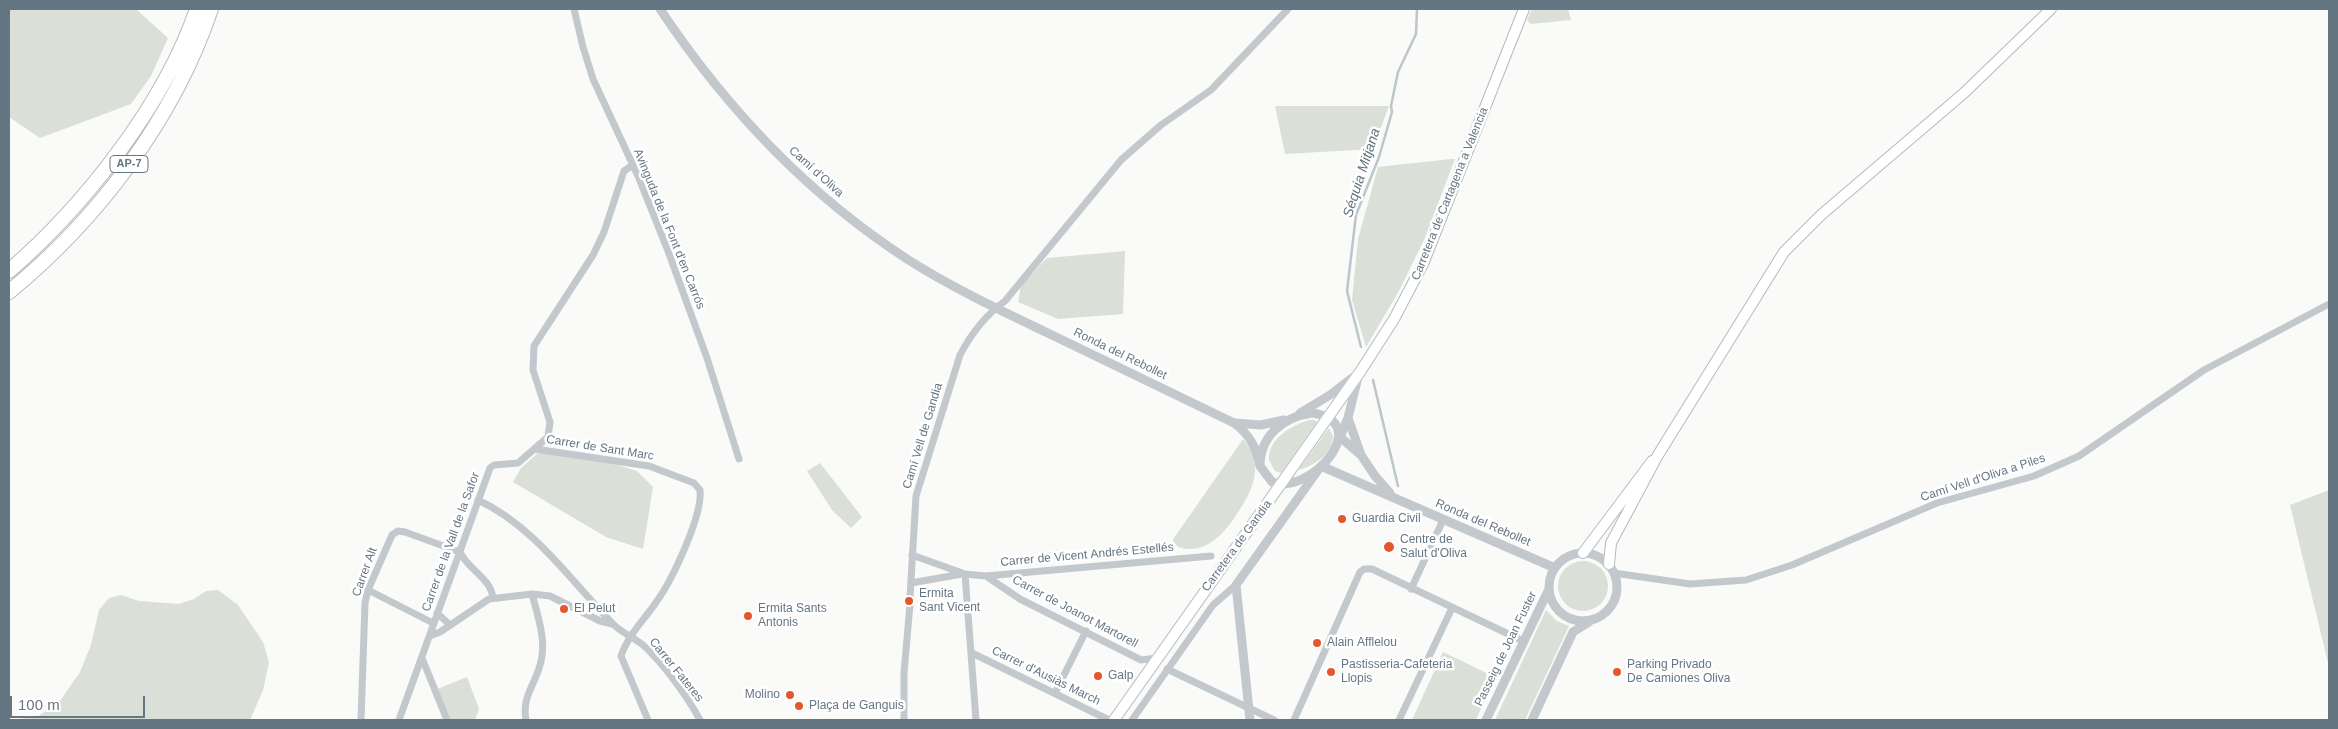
<!DOCTYPE html>
<meta charset="utf-8">
<style>
body{margin:0}
#map{position:relative;width:2338px;height:729px;overflow:hidden;background:#fafaf8;font-family:Arial,sans-serif}
canvas{display:block}
.frame{position:absolute;inset:0;border:10px solid #657683;pointer-events:none}
.scale{position:absolute;left:10px;top:696px;width:135px;height:22px;box-sizing:border-box;border:2px solid #657683;border-top:0;padding-left:6px;font-size:15px;line-height:18px;white-space:nowrap;color:#657683;-webkit-text-stroke:4px #fff;paint-order:stroke}
</style>
<div id="map">
<canvas width="2338" height="729"></canvas>
<div class="frame"></div>
<div class="scale">100 m</div>
</div>
<script>
const c = document.querySelector('canvas').getContext('2d');
c.lineJoin = 'round';
function paint(path, color) { c.fillStyle = color; c.fill(path, 'evenodd'); }
function stroke(path, color, width, dash) { c.strokeStyle = color; c.lineWidth = width; c.lineCap = dash ? 'butt' : 'round'; c.setLineDash(dash || []); c.stroke(path); }
function write(font, color, halo, rows, align = 'center') {
  c.font = font + ' Arial,sans-serif'; c.lineWidth = 5; c.setLineDash([]); c.textBaseline = 'middle'; c.strokeStyle = halo; c.fillStyle = color; for (const [text, x, y, turn = 0] of rows) {
    c.save(); c.translate(x, y); c.rotate((+turn || 0) * Math.PI / 180); c.textAlign = isNaN(turn) ? turn : align; if (halo) c.strokeText(text, 0, 0); c.fillText(text, 0, 0); c.restore();
  }
}
const green = new Path2D(`
 M9 9H136L168 38 151 76 131 104 40 138 9 117Z
 M1532 9H1568L1571 20 1531 24 1527 20Z
 M1275 106H1389L1373 149 1285 154Z
 M1451 159H1455L1424 240 1399 291 1366 347 1352 300 1358 239 1378 167Z
 M1125 251 1123 314 1058 319 1018 302 1021 285 1047 258Z
 M1309 420H1315L1317 422 1281 473 1275 471 1269 460C1267 439 1291 426 1309 420Z
 M1329 428 1333 436C1332 454 1316 464 1300 470L1299 469Z
 M1243 439C1266 466 1252 492 1235 517 1222 536 1204 555 1178 547L1173 541 1174 538Z
 M539 452 608 462 637 471 653 487 643 549 606 537 513 482 521 468Z
 M820 463 862 517 851 528 832 510 807 471Z
 M2329 490V667L2290 505Z
 M1558 586a25 25 0 1 1 50 0a25 25 0 1 1-50 0Z
 M218 590 238 605 263 642 269 662 263 690 250 720H9L37 717 60 701 80 672 91 645 99 610 109 598 121 595 139 601 179 604 194 599 206 591Z
 M1546 610 1557 621 1569 626 1525 720H1495Z
 M1443 652 1495 677 1476 720H1412Z
 M467 677 479 709 475 720H448L435 690Z`);
const stream = new Path2D(`
 M1361 347 1347 291 1356 215 1379 157 1392 112 1391 106 1398 72 1416 34 1417 9
 M1373 380 1398 486`);
const minor = new Path2D(`
 M574 9 583 47 593 79 638 176 668 251 707 358 739 459
 M535 449 649 466 694 483 700 490C703 515 672 580 657 601 645 619 628 635 621 656L648 720
 M478 500C534 526 570 580 612 623 620 632 633 637 643 645 663 663 687 696 700 720
 M912 555 965 574 986 576 1211 556
 M1614 573 1690 584 1746 580 1792 565 1937 503 2034 476 2079 456 2204 370 2329 304
 M965 574 976 720
 M986 576 1020 599 1141 660 1157 658
 M911 583 962 574
 M1411 589 1443 520
 M368 590 433 623
 M910 597 916 496 960 355C971 334 987 314 1005 301L1121 160 1161 125 1211 90 1288 9
 M437 613 450 625
 M430 636 440 632 489 599 532 594 550 596 600 621 612 624
 M972 653 1109 720
 M422 658 447 720
 M1167 669 1274 720
 M1055 693 1086 631
 M361 720 365 603 368 590 392 535 398 531 405 532 460 552C468 570 491 578 493 598
 M399 720 490 468 494 465 518 463 548 437 550 422 533 370 534 346 593 255 604 232 624 171 633 165
 M526 720C521 694 539 681 542 656 545 636 537 613 532 594
 M904 720V673L910 604
 M1132 720 1213 605 1236 585
 M1294 720 1360 572 1364 569H1372L1523 641
 M1399 720 1452 608`);
const tertiary = new Path2D(`
 M660 9C726 108 807 194 907 259 954 289 1004 312 1054 336 1114 365 1174 394 1234 423 1250 435 1256 447 1260 466
 M1358 377 1348 418 1340 437 1361 455 1375 476 1390 493
 M1300 413 1330 395 1356 375
 M1312 413C1376 422 1309 497 1272 482L1260 466C1260 436 1283 417 1312 413Z
 M1348 418 1361 455
 M1235 423 1261 425 1284 420
 M1549 587a34 34 0 1 1 68 0a34 34 0 1 1-68 0Z
 M1250 720 1236 585 1321 466 1555 568
 M1486 720 1549 589
 M1532 720 1573 632 1589 622`);
const secondary = new Path2D(`
 M1583 553 1652 461
 M1609 564 1611 543 1658 455 1784 252 1821 215 1964 93 2051 9
 M1114 720 1360 372 1394 319 1423 264 1524 9`);
const motorway = new Path2D(`
 M9 271C85 205 164 105 197 9
 M9 292C98 219 174 119 211 9`);
const markers = [
 [1342,519,5,"#e4572e"],
 [1389,547,6,"#e4572e"],
 [909,601,5,"#e4572e"],
 [564,609,5,"#e4572e"],
 [748,616,5,"#e4572e"],
 [1317,643,5,"#e4572e"],
 [1331,672,5,"#e4572e"],
 [1617,672,5,"#e4572e"],
 [1098,676,5,"#e4572e"],
 [790,695,5,"#e4572e"],
 [799,706,5,"#e4572e"]
];
const shields = [
 [129,164,38]
];
const shieldNames = [
 ["AP-7",129,164]
];
const streetNames = [
 ["Camí d’Oliva",816,172,42],
 ["Carretera de Cartagena a Valencia",1450,194,-68],
 ["Avinguda de la Font d'en Carrós",669,229,68],
 ["Ronda del Rebollet",1120,354,26],
 ["Camí Vell de Gandia",923,436,-73],
 ["Carrer de Sant Marc",600,448,9],
 ["Camí Vell d'Oliva a Piles",1983,478,-18],
 ["Ronda del Rebollet",1483,523,23],
 ["Carrer de la Vall de la Safor",451,542,-70],
 ["Carretera de Gandia",1237,546,-54],
 ["Carrer de Vicent Andrés Estellés",1087,555,-5],
 ["Carrer Alt",365,572,-70],
 ["Carrer de Joanot Martorell",1075,612,28],
 ["Passeig de Joan Fuster",1506,649,-64],
 ["Carrer Fateres",676,670,51],
 ["Carrer d'Ausiàs March",1046,676,26]
];
const poiNames = [
 ["Guardia Civil",1352,519],
 ["Centre de",1400,540],
 ["Salut d'Oliva",1400,554],
 ["Ermita",919,594],
 ["Sant Vicent",919,608],
 ["El Pelut",574,609],
 ["Ermita Sants",758,609],
 ["Antonis",758,623],
 ["Alain Afflelou",1327,643],
 ["Pastisseria-Cafeteria",1341,665],
 ["Llopis",1341,679],
 ["Parking Privado",1627,665],
 ["De Camiones Oliva",1627,679],
 ["Galp",1108,676],
 ["Molino",780,695,"right"],
 ["Plaça de Ganguis",809,706]
];
const waterNames = [
 ["Séquia Mitjana",1362,173,-72]
];
paint(green, '#dadfd7');
stroke(stream, '#bbc7cb', 2.5);
stroke(secondary, '#b3babf', 12);
stroke(motorway, '#b4b9bd', 16);
stroke(minor, '#c3c8cc', 7);
stroke(tertiary, '#c3c8cc', 9);
stroke(secondary, '#fff', 10);
stroke(motorway, '#fff', 14);
for (const [x, y, r, color] of markers) { const dot = new Path2D(); dot.arc(x, y, r, 0, 2 * Math.PI); c.fillStyle = color; c.fill(dot); stroke(dot, '#fff', 2); }
for (const [x, y, w] of shields) { const box = new Path2D(); box.roundRect(x - w / 2, y - 8.5, w, 17, 4); c.fillStyle = '#fff'; c.fill(box); stroke(box, '#657683', 1); }
write('bold 11px', '#657683', null, shieldNames);
write('12px', '#657683', '#fff', streetNames);
write('12px', '#657683', '#fff', poiNames, 'left');
write('italic 14px', '#60757c', '#fff', waterNames);
</script>
